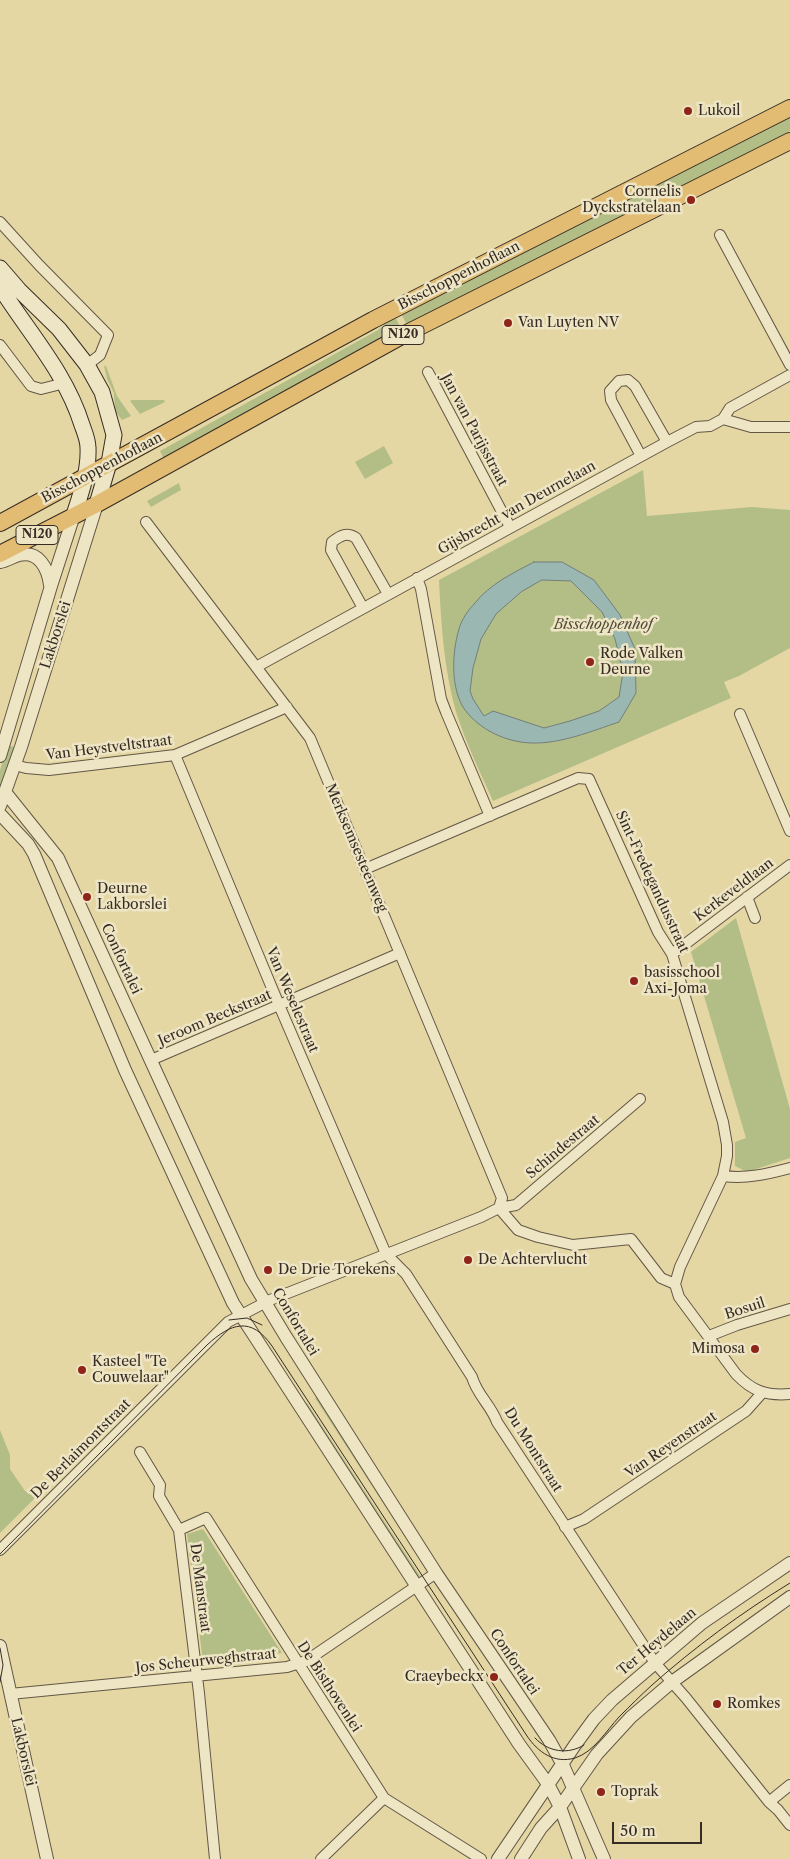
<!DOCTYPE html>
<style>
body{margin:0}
#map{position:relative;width:790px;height:1859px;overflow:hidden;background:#e5d7a4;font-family:"Libre Caslon Text",serif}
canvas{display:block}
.scale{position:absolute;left:612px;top:1822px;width:90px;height:22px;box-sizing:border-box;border:2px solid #372c25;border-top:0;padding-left:6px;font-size:15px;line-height:18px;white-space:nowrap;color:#372c25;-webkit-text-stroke:4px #eee5c4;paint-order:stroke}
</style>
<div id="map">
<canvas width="790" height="1859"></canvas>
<div class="scale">50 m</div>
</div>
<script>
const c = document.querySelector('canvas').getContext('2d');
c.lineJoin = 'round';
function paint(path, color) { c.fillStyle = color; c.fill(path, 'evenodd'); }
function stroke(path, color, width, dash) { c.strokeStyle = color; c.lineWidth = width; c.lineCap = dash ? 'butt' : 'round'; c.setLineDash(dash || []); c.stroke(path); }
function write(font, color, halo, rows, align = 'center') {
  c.font = font + ' "Libre Caslon Text",serif'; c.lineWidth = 5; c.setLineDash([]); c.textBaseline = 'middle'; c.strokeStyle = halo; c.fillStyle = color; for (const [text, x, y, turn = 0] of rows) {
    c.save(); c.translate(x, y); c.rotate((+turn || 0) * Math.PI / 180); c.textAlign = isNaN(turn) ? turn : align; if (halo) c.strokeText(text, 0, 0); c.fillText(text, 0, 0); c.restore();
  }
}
const green = new Path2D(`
 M790 115V131L407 325 400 312Z
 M394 315 401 328 164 459 160 451 378 330Z
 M104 366H106L117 396 131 416 122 420 115 411 114 393 107 379Z
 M132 400H164L165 402 140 414 130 401Z
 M384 446 393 463 365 479 355 462Z
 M643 470 647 516 752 507 790 510V648L739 676 724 682 731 698 493 801C480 772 466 743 456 712 444 670 441 624 439 580Z
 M179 483 181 490 151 507 147 501Z
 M8 745 17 748 0 798V770Z
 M736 918 790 1109V1158L747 1172 735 1166V1142L746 1138 691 952Z
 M317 1397 430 1569 427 1571 315 1398Z
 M307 1403 420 1576 417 1578 304 1405Z
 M0 1430 10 1455V1469L25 1491 36 1497 0 1533Z
 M203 1529 282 1653 203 1662 187 1534Z`);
const water = new Path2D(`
 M534 562H562L594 580 620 615 635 649 636 693 619 722C592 731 561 744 531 743 506 742 480 730 465 710 450 689 452 652 459 629 461 620 469 609 475 603 490 584 513 573 534 562ZM542 580 571 581 602 612 615 639 623 672 619 697 599 711 570 721 544 728 493 711 484 716 473 699 470 691 473 668 481 639 496 614 521 592Z`);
const minor = new Path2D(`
 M0 222 39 265 108 335 100 355 87 365
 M720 235 790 365
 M0 345 31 386 41 389 65 383
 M428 372 510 527
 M723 419 751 427H790
 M641 456 611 400 610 391 619 381 628 380 635 386 667 442
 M146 522 310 738 502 1198 499 1208
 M417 578 421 589 441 699 446 712 490 816
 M363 608 331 550 332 542C341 535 347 532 356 538L388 594
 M256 667 667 442 696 427 710 426 723 419 730 408 790 375
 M740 714 790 831
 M175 755 279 1005 386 1254 406 1274 472 1377C477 1395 491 1405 497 1422L655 1663 686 1698 769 1802 778 1810 790 1825
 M15 765 26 768 49 770 175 755 287 707
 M365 869 578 778 589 779 658 932 672 954 723 1122 727 1145V1156L723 1176 680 1267 675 1284
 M747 897 755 918
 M672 954 790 865
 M151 1060 400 953
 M723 1176C747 1179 767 1174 790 1168
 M499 1208 518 1230 538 1237 573 1245 631 1239 661 1278 675 1284 679 1297 736 1374C752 1391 766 1396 790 1394
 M709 1336 737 1325 790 1309
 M140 1452 160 1485 159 1496 179 1530 199 1693 215 1859
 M565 1527 584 1519 746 1411 762 1393
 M179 1530 206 1518 384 1798 481 1859
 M0 1550 228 1322 270 1300 481 1217 499 1208 516 1205 640 1099
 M10 1694 287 1667 306 1661 436 1573
 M769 1802 790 1785
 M321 1859 384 1798`);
const tertiary = new Path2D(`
 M0 562C7 561 12 557 19 555 39 550 48 569 50 585
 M0 756 51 586 74 515
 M5 792 58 858 251 1279 286 1337 436 1573 549 1740 563 1765 604 1859
 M0 806 21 747 97 504
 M0 814 28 844 34 854 125 1070 233 1303 519 1744 548 1784 560 1807 579 1859
 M0 1646 47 1859
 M498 1859 575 1745 594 1719 612 1700 702 1623 790 1563
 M521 1859 541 1828 560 1807 597 1754 631 1717 672 1682 790 1597`);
const secondary = new Path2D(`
 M0 268 19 290 59 329 87 365 102 392 114 435 109 463 97 504
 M0 287C29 333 66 373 82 425 85 433 88 440 88 448 89 471 81 493 74 515`);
const primary = new Path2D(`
 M0 523 373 320 790 108
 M0 554 97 504 407 333 790 141`);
const tram = new Path2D(`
 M229 1320 247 1318 262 1325
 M0 1554 207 1345C231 1323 251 1316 272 1346L527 1736C538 1752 554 1764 575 1758 594 1752 606 1731 619 1717 630 1706 641 1695 652 1685 695 1647 741 1613 790 1583
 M0 1648 3 1665 0 1682
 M535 1738C548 1752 568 1755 584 1745`);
const markers = [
 [688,111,5,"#8f2418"],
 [691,200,5,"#8f2418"],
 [508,323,5,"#8f2418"],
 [590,662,5,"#8f2418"],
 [87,897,5,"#8f2418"],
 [634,981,5,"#8f2418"],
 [468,1260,5,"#8f2418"],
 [268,1270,5,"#8f2418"],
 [755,1349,5,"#8f2418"],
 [82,1370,5,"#8f2418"],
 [494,1677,5,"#8f2418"],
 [717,1704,5,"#8f2418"],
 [601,1792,5,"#8f2418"]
];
const shields = [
 [403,335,42],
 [37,535,42]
];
const shieldNames = [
 ["N120",403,335],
 ["N120",37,535]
];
const poiNames = [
 ["Lukoil",698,111],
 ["Cornelis",681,192,"right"],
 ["Dyckstratelaan",681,208,"right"],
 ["Van Luyten NV",518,323],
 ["Rode Valken",600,654],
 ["Deurne",600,670],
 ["Deurne",97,889],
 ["Lakborslei",97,905],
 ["basisschool",644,973],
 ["Axi-Joma",644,989],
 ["De Achtervlucht",478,1260],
 ["De Drie Torekens",278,1270],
 ["Mimosa",745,1349,"right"],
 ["Kasteel \"Te",92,1362],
 ["Couwelaar\"",92,1378],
 ["Craeybeckx",484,1677,"right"],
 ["Romkes",727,1704],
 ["Toprak",611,1792]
];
const streetNames = [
 ["Bisschoppenhoflaan",459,276,-27],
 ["Jan van Parijsstraat",474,430,62],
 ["Bisschoppenhoflaan",102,468,-28],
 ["Gijsbrecht van Deurnelaan",517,508,-29],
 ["Lakborslei",56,635,-72],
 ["Van Heystveltstraat",109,748,-7],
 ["Merksemsesteenweg",356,848,67],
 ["Sint-Fredegandusstraat",652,882,65],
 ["Kerkeveldlaan",734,890,-37],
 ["Confortalei",121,959,65],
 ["Van Weselestraat",292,1000,67],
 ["Jeroom Beckstraat",215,1018,-23],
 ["Schindestraat",563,1147,-40],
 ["Bosuil",745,1309,-18],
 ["Confortalei",295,1322,59],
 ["Van Reyenstraat",671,1445,-34],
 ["De Berlaimontstraat",81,1449,-45],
 ["Du Montstraat",533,1450,58],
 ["De Manstraat",200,1588,83],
 ["Ter Heydelaan",657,1642,-40],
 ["Jos Scheurweghstraat",206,1661,-6],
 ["Confortalei",514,1662,56],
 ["De Bisthovenlei",329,1687,57],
 ["Lakborslei",23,1752,77]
];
const parkNames = [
 ["Bisschoppenhof",603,625]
];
paint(green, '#b3be87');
paint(water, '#9bb7b2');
stroke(water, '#737f7a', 1);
stroke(minor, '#625745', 12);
stroke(tertiary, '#625745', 14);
stroke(secondary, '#372c25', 17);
stroke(primary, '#372c25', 18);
stroke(minor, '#eee5c4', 10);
stroke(tertiary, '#eee5c4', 12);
stroke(secondary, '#eee5c4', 15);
stroke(primary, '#e2bc72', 16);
stroke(tram, '#372c25', 1);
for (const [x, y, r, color] of markers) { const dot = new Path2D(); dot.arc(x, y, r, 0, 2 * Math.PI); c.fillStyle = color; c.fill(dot); stroke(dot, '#eee5c4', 2); }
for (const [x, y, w] of shields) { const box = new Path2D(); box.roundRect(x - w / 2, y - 9.5, w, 19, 4); c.fillStyle = '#eee5c4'; c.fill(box); stroke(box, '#372c25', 1); }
write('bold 12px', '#372c25', null, shieldNames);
write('14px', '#372c25', '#eee5c4', poiNames, 'left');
write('14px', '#372c25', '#eee5c4', streetNames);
write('italic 14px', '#504939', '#eee5c4', parkNames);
</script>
